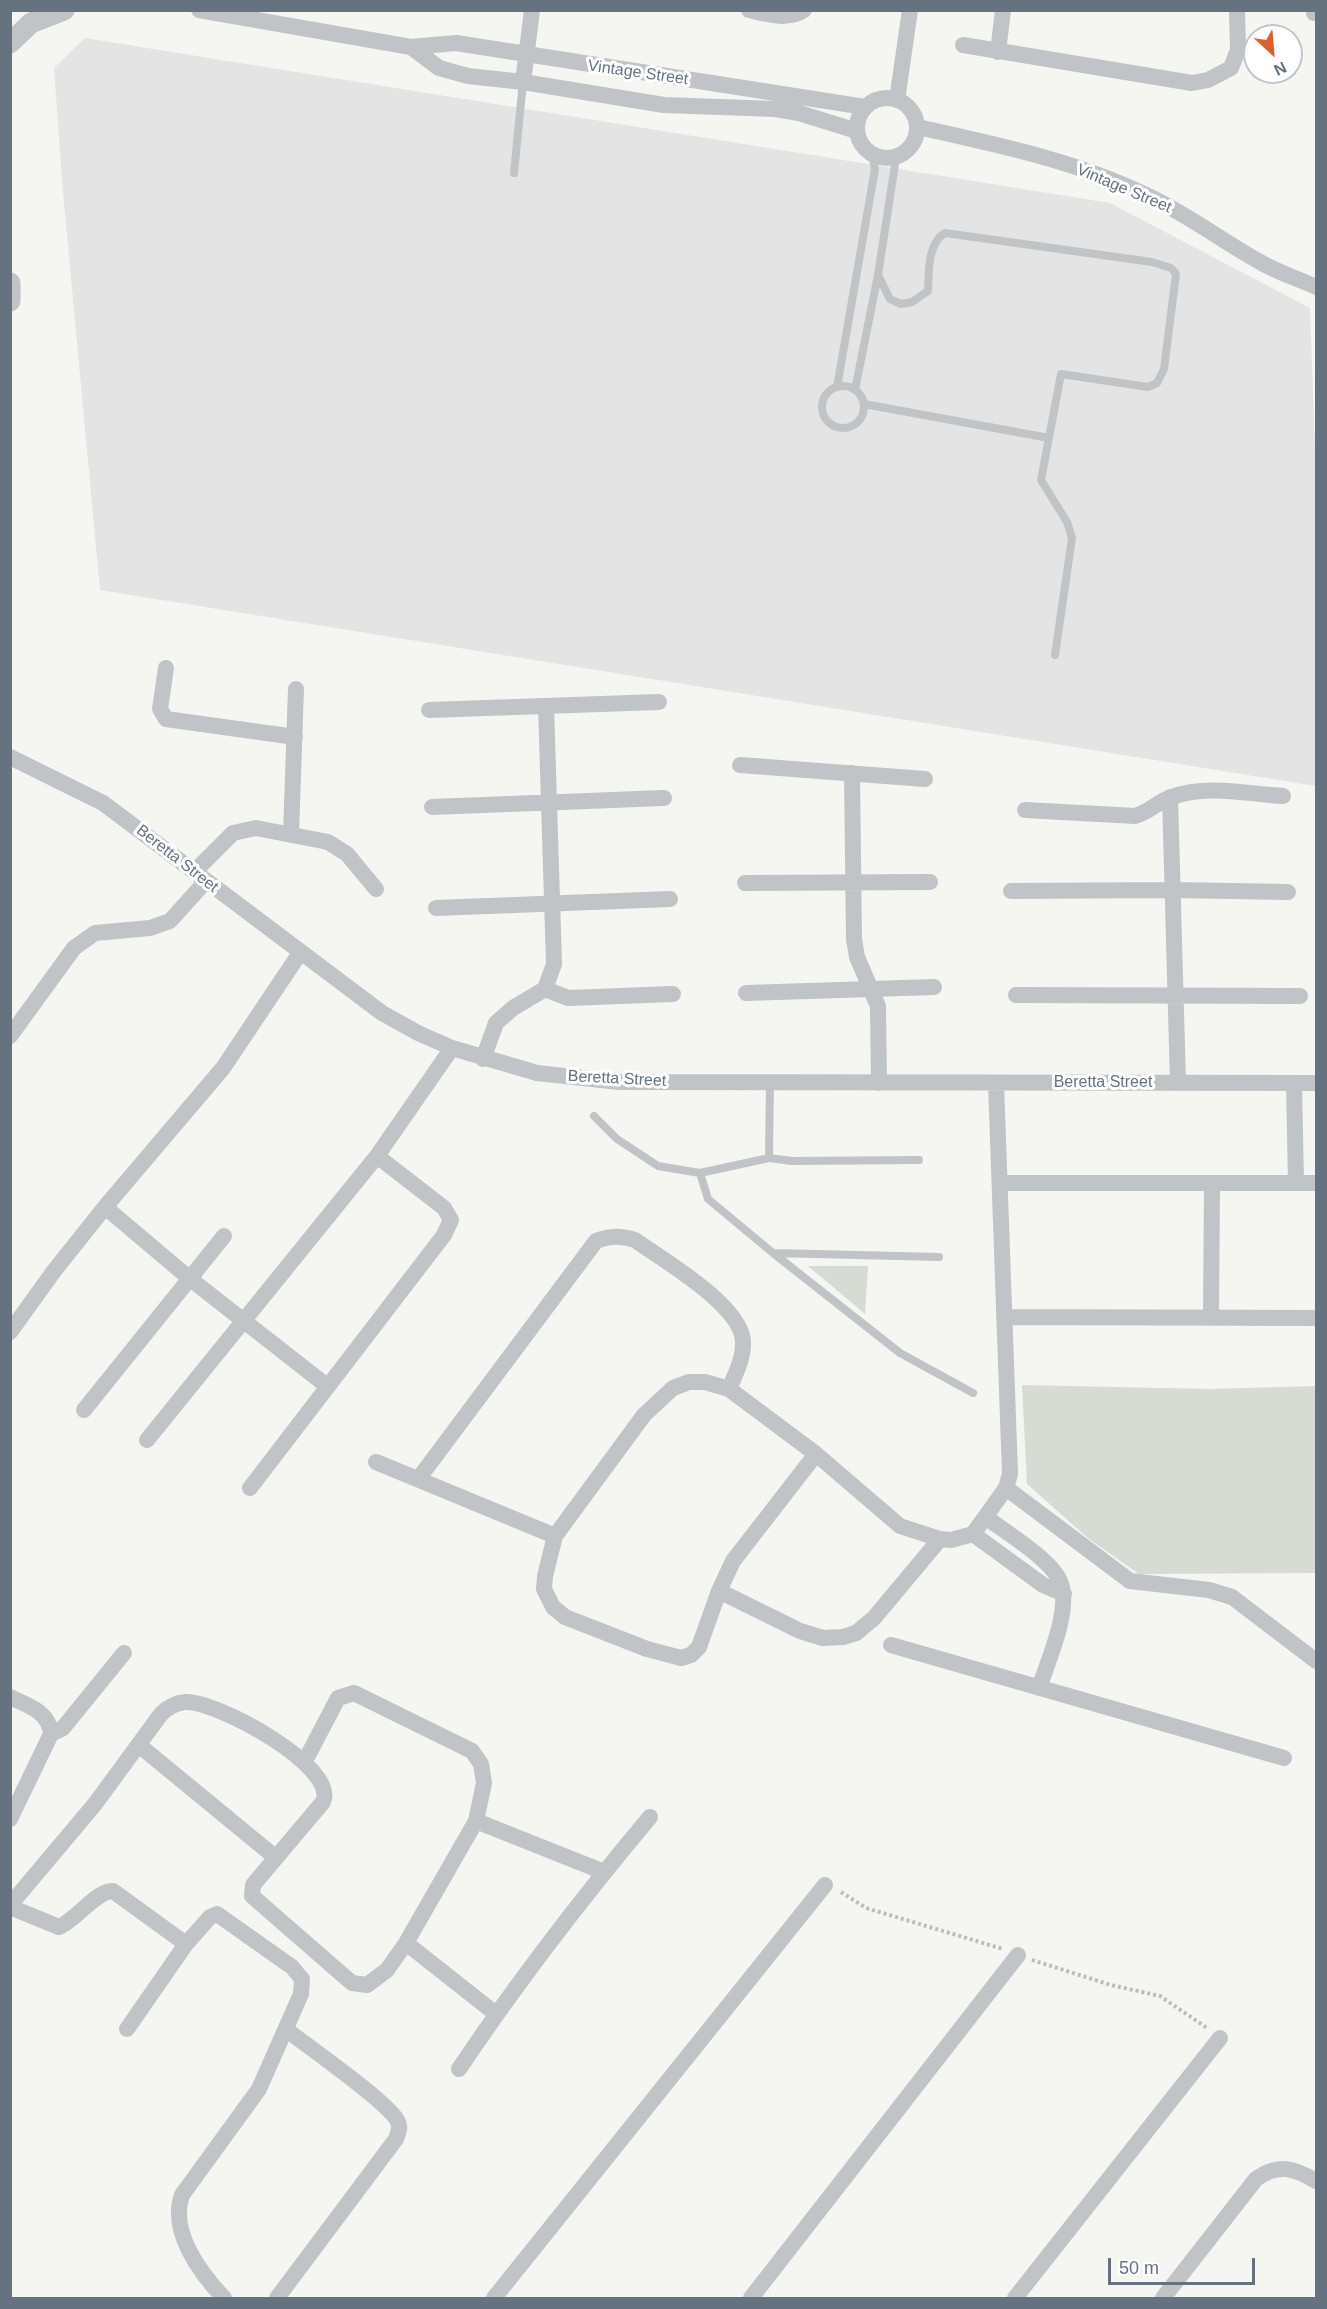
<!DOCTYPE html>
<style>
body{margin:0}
#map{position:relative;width:1327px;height:2309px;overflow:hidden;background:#f5f5f2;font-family:Helvetica,sans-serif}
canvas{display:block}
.frame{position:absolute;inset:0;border:12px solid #657381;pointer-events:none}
.north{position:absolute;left:1243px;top:24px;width:60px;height:60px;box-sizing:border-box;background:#fff;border:2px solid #c1c7cd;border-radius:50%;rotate:154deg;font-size:16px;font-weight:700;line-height:24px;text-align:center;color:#657381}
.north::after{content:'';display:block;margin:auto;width:21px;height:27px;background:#db612c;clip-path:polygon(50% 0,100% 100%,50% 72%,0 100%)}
.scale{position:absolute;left:1108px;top:2258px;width:147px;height:27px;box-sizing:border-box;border:3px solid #657381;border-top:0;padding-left:8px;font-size:18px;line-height:21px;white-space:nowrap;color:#657381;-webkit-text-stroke:4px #fff;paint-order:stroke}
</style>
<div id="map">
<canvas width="1327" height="2309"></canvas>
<div class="frame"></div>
<div class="north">N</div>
<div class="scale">50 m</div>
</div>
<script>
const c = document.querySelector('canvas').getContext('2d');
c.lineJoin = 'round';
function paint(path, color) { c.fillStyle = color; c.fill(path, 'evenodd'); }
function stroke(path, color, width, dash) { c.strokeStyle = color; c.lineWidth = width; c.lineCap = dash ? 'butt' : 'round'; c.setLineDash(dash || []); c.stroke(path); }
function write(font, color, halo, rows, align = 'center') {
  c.font = font + ' Helvetica,sans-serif'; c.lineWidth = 6; c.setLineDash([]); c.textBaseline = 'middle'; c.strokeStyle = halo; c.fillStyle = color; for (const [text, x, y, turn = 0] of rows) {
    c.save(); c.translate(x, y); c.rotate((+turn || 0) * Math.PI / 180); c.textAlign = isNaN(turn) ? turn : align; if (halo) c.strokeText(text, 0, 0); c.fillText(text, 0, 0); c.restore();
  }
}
const built = new Path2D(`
 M85 38 1110 203 1310 308 1316 478V786L100 590 62 181 54 68Z`);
const green = new Path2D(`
 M808 1266H868L865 1314Z
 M1022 1385 1210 1389 1316 1386V1573L1139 1574 1089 1539 1027 1484Z`);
const path = new Path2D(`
 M841 1892 866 1908 1003 1949
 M1032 1960 1111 1985 1160 1996 1207 2028`);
const service = new Path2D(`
 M514 173 523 82
 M878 275 890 299 901 304 912 302 928 291C929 272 927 244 945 233L1152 262 1171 268 1176 274 1164 369 1157 383 1148 387 1061 374 1041 480 1067 522 1072 538 1055 655
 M822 407a21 21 0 1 1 42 0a21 21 0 1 1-42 0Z
 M837 387 875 169 872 155
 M855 390 878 275 896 158
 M864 404 1049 438
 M594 1116 617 1139 658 1166 700 1173 769 1158 792 1161 919 1160
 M769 1158 770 1082
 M700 1173 708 1199 773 1253 900 1353 973 1393
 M773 1253 939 1257`);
const minor = new Path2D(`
 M199 10 411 47 456 43 865 107
 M749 10C766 14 788 21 804 10
 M1314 13 1316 11
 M963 45 1192 83 1208 80 1231 68 1238 50 1237 10
 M411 47 439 68 468 76 523 82 664 105 775 109 799 113 857 131
 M998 52 1003 10
 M523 82 532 10
 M857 128a30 30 0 1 1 60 0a30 30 0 1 1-60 0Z
 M897 100 910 10
 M918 127C994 144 1073 160 1144 194 1186 213 1222 241 1262 263 1279 273 1299 279 1316 287
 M166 668 160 709 166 719 295 737
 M429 710 659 702
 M10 757 103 803 382 1013 418 1033 452 1048 537 1073 619 1082 1316 1083
 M740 765 925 779
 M852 773 854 939 857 957 878 1006 879 1083
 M1170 797 1178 1083
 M432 807 664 798
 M1025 810 1135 816C1150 812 1158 801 1172 797 1206 784 1248 794 1283 796
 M291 835 296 689
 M195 871 233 833 256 828 328 842 347 854 376 889
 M745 883 930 882
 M1011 891 1174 890 1288 892
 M436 908 670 899
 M545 989 568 998 673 994
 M746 993 934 987
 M1016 995 1300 996
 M10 1036 74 948 95 933 150 928 170 921 206 881
 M483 1059 496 1023 513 1008 545 989 554 964 546 706
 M1294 1083 1296 1183
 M1000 1183H1316
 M105 1207 189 1278 327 1386
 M1004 1317 1316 1318
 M1211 1318 1212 1183
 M10 1332 54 1271 105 1207 223 1068 300 953
 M84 1410 224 1236
 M147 1440 377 1156 452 1048
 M376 1462 555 1536
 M419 1478 596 1241C610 1236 620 1235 635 1240 663 1260 741 1305 743 1341 744 1358 735 1375 729 1389
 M250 1488 444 1235 451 1220 444 1208 377 1156
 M1006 1488 1130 1581 1209 1590 1232 1597 1316 1661
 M987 1518C1007 1533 1050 1559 1060 1581 1072 1608 1048 1661 1039 1688
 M973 1534 1043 1585 1064 1594
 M940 1539 874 1618 856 1633 843 1637 823 1638 800 1631 719 1591 699 1647 691 1655 681 1658 647 1649 565 1617 553 1607 544 1589 545 1576 555 1536 644 1415 673 1388 689 1382H705L729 1389 816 1454 900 1526 940 1539 951 1540 973 1534 1006 1488 1010 1474 996 1083
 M719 1591 733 1561 816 1454
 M891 1645 1284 1758
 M10 1697C28 1706 49 1711 51 1734L10 1819
 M51 1734 63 1728 124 1653
 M140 1746 275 1857
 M476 1821 604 1872
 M10 1905 95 1804 161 1714C167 1708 176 1703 185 1702 216 1700 339 1767 323 1802L253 1885 252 1896 352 1983 367 1985 387 1970 406 1943 476 1821 484 1783 481 1764 472 1751 354 1693 338 1698 305 1761
 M10 1907 59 1927C76 1920 97 1890 113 1891L186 1944 210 1917 217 1914 292 1967 302 1979 301 1994 259 2089 182 2195C169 2231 200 2273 224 2298
 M406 1943 496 2014
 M127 2029 186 1944
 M459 2069C518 1981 582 1898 650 1817
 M277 2298 396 2139C398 2133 401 2128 398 2122 391 2104 307 2046 287 2030
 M494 2298 825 1885
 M751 2298 1018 1955
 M1015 2298 1220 2038
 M1163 2298 1256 2179C1278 2163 1294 2168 1316 2181`);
const tertiary = new Path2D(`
 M10 43 31 23 64 10
 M10 283V301`);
const streetNames = [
 ["Vintage Street",638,73,8],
 ["Vintage Street",1124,189,23],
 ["Beretta Street",177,859,38],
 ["Beretta Street",617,1079,3],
 ["Beretta Street",1103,1083]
];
paint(built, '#e3e4e3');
paint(green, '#d6dcd3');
stroke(path, '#babcbe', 4, [3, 3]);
stroke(service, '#c0c4c7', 8);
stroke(minor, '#c0c4c7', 16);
stroke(tertiary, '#c0c4c7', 21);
write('16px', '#657381', '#fff', streetNames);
</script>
